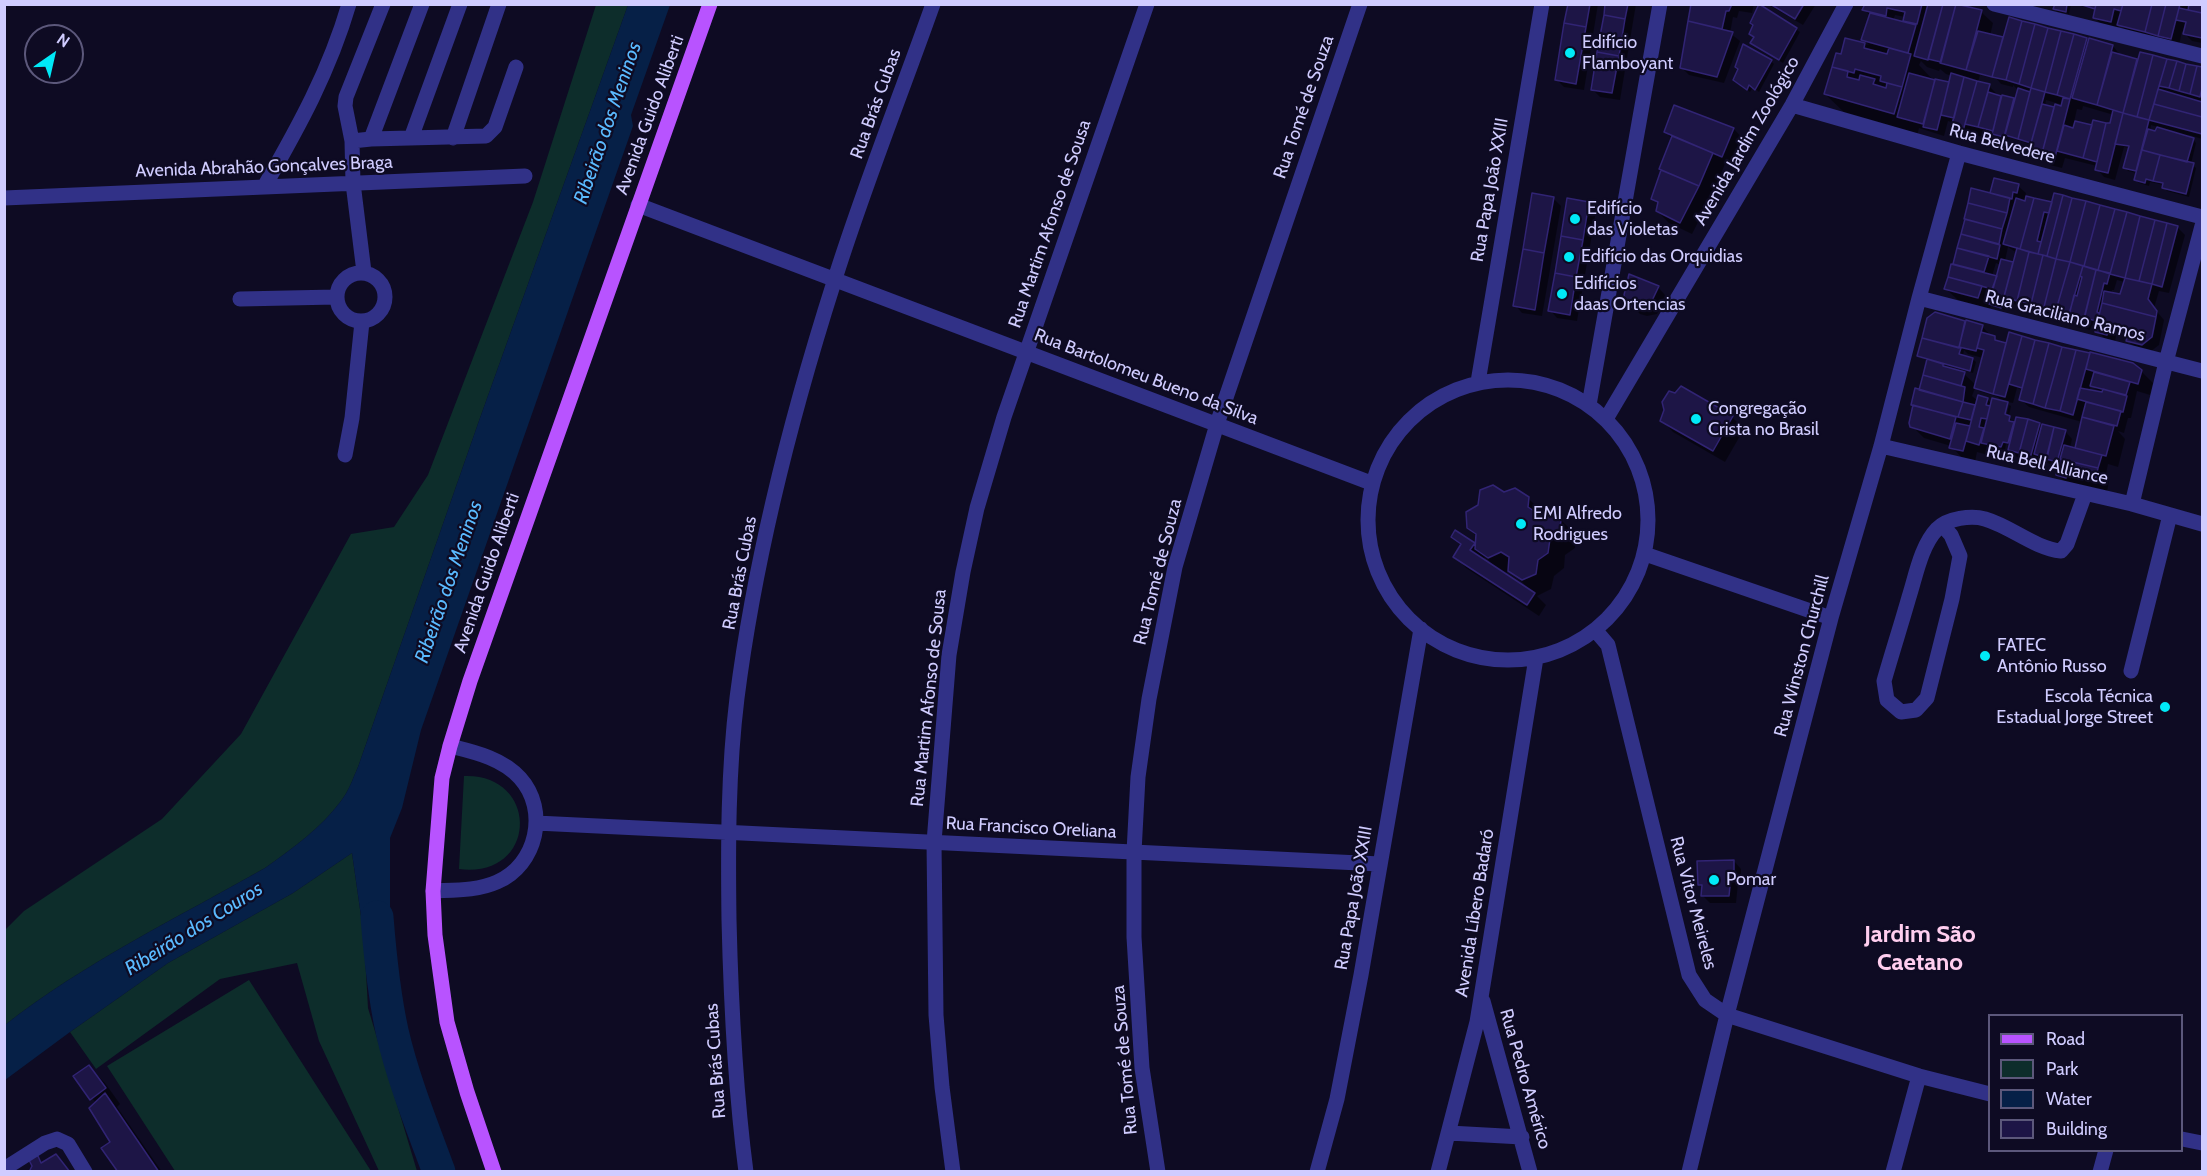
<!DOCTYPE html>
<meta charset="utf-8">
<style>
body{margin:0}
#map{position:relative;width:2207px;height:1176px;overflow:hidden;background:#0e0b23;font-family:Cabin,sans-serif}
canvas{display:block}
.frame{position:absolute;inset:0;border:6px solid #d0ccff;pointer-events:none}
.legend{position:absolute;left:1988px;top:1014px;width:195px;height:138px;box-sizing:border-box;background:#0e0b23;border:2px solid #5c587b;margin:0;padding:8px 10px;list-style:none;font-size:18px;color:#d0ccff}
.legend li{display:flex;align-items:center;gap:12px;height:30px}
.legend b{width:30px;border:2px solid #5c587b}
.north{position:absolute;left:24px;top:24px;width:60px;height:60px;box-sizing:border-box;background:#0e0b23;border:2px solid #5c587b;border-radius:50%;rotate:34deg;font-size:16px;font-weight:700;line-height:24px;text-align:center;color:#d0ccff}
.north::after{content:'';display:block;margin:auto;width:21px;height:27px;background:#00e9f7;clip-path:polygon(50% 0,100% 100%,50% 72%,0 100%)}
</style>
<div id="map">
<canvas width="2207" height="1176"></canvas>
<div class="frame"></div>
<ul class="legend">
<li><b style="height:8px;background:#b853ff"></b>Road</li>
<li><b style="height:16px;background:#0d2d2b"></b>Park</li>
<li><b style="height:16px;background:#062047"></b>Water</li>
<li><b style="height:16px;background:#1d1546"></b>Building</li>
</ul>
<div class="north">N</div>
</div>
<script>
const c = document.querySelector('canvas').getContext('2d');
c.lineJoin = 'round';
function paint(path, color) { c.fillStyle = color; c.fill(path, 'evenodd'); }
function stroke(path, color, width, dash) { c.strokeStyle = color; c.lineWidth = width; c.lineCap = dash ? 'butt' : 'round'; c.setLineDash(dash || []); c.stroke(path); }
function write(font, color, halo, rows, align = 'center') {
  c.font = font + ' Cabin,sans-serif'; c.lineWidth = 4.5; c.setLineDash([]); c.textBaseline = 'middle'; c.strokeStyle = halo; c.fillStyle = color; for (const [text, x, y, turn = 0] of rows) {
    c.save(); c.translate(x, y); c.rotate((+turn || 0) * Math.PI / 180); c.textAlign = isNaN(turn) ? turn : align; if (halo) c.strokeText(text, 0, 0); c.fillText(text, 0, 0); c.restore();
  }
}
const green = new Path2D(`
 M596 5H628L480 418 358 767C353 778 349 791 341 801 321 828 292 849 265 868 177 918 84 963 5 1025V930L24 911 162 819 241 734 351 534 394 527 428 475 533 202Z
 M464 776C540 773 539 879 459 869Z
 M352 853 364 937 368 1008 417 1171H379L319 1041 297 963 220 979 96 1069 70 1032 168 963 293 893Z
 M249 980 371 1171H175L107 1066Z`);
const water = new Path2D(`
 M628 5H670L631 115 633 126 421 730 402 808 390 838V921L380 962 364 937 352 853 293 893 168 963 70 1032 5 1080V1025C84 963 177 918 265 868 292 849 321 828 341 801 349 791 353 778 358 767L480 418Z`);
const shadow = new Path2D(`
 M1569 4H1598L1584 90 1564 87 1556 79Z
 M1607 4H1636L1620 100 1600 97 1592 89Z
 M1693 4H1754L1752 13 1739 11 1737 18 1733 17 1730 33 1740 41 1724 83 1689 75 1681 67Z
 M1767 4H1816L1803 25Z
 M1867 4H1953L1981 12 1993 23 1990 36 2004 41 2010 19 2087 40 2089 42 2113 46 2120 55 2139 62 2154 57 2202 69V139L2189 135 2196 143 2191 164 2196 168 2189 197 2167 191 2164 185 2150 182 2149 186 2139 183 2136 180 2137 173 2128 171 2125 167 2130 148 2124 147 2115 180 2104 177 2097 169V166L2065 158 2062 168 2050 165 2045 160 2034 156 2030 153 2032 145 2008 137V139L1991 135 1990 138 1978 136 1972 130 1970 138 1960 135 1953 128 1954 123 1948 121 1944 136 1919 128 1917 136 1849 117 1825 94 1842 56 1847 40 1869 45 1863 39 1870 16 1864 9ZM1895 15 1905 17V20L1909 25 1893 21ZM1921 61 1927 67 1939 71 1940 69 1946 74 1952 76 1950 84 1933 80 1919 65ZM1980 75 1997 79 2001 84 2013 87V85L2019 91 2016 102 2013 99H2002L1989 86 1978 82ZM2046 100 2063 105 2062 108 2054 109 2045 106ZM2083 106 2114 115 2111 125 2093 127 2074 122 2077 109 2082 110ZM2151 125 2158 127 2156 133 2150 131Z
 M2056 4H2071L2069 14 2058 12 2055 9Z
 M2073 4H2202V43L2192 41 2182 31 2179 46 2127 32 2119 24 2118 29 2102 25 2094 17 2096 10Z
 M1796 29 1800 32 1783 63 1755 46Z
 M1771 61 1774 64 1759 92 1753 87 1750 92 1739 83Z
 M1675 107 1734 129 1745 141 1734 168 1725 164 1711 197 1692 234 1669 223 1657 211 1659 205 1653 199 1663 171 1661 169 1672 139 1666 132Z
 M2018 186 2026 193 2025 197 2053 204 2177 227 2185 235 2169 293 2159 291 2154 308 2164 320 2159 345 2150 352 2136 348 2128 341 2129 336 2117 332 2115 341 2105 339 2097 331 2098 326 2092 325 2090 330 2077 327 2070 319 2013 304 2008 299 2005 310 1991 305 1990 309 1958 300 1946 289 1960 268 1955 263 1973 190 1991 195ZM2008 247 2017 253 2014 265 2005 261ZM1996 263 2001 265 1998 278 1992 276ZM2117 280 2125 282 2121 295 2111 294 2112 290H2114Z
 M1554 199 1561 206 1542 316 1522 313 1515 305Z
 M1589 204 1596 211 1577 321 1557 318 1550 310Z
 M1658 287 1665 295 1657 314 1647 316 1640 314 1628 301Z
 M1965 323 1967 325 1982 326 1989 334V336L1994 338 1998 342 2007 345 2010 334 2141 371 2153 383 2150 395 2137 391 2131 418H2128L2124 433 2118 431 2125 439 2118 467 2108 464 2106 474 2101 473 2109 481 2107 492 2070 487 2058 475 2060 467 2044 462 2040 458 2039 462 2017 457 2010 449 2011 445 2006 444 2005 450 1993 448 1991 456 1977 452 1975 462 1963 459 1951 446 1924 438 1912 426 1929 361 1919 356ZM1964 350 1968 354 1983 358 1976 385 1964 374 1946 369 1942 364 1973 373 1976 362 1973 359 1963 356ZM2091 384 2100 393 2089 391ZM1975 388 1979 391 1998 397 2003 402 1992 404 1987 399 1978 401 1972 396ZM2017 388 2023 390 2021 400 2029 407 2082 422 2080 450 2070 448 2072 439 2065 431 2043 428 2039 424 2015 426 2009 416 2011 406 2009 405 2005 422 2002 421 2008 403 2007 402 2013 403Z
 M1732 417 1744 429 1725 462 1673 432 1662 420Z
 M1503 494 1528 498 1543 513 1560 519 1576 535 1575 548 1565 555 1564 568 1554 576 1551 589 1537 596 1546 605 1539 616 1466 568 1455 556 1462 546 1453 536 1474 544 1477 547V537L1468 527ZM1559 526H1562L1561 540H1558ZM1485 557 1493 565 1492 566 1483 560ZM1510 570 1527 587 1526 588 1504 574Z
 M1734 861 1741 869V884L1738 883 1736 903H1710L1702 895 1703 888 1699 885Z
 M89 1067 105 1083 120 1104 117 1107 162 1172H119L112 1142 96 1103 75 1077Z`);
const river = new Path2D(`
 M377 917C380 955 384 994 392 1031 403 1079 422 1126 439 1172`);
const building = new Path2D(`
 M1590 4 1586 27 1564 23 1568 4Z
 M1605 4H1628L1625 19 1604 15Z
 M1691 4H1732L1729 11H1726L1722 29 1688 21Z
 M1759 4 1797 28 1779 60 1750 43 1754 37 1749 34 1753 25 1750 23Z
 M1770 4H1804L1795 19Z
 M1865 4H1922L1917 24 1903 21 1905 12 1887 8 1886 16 1862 10Z
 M1928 4H1943L1928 60 1914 56Z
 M1943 4H1956L1941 62 1928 59Z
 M1956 4 1982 10 1966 70 1940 63Z
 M2055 4H2067L2066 12 2053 9Z
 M2079 4H2096L2095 9Z
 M2096 4H2123L2121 11 2114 9 2111 22 2093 18Z
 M2123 4H2152L2145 32 2117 25Z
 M2152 4H2166L2158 36 2145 32Z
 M2166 4H2180L2171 39 2158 36Z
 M2189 4H2202V13L2188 10Z
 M2179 8 2202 13V38L2183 34 2186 22 2176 20Z
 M1870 13 1916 25 1908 53 1861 40Z
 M1604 15 1625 19 1619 56 1597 52Z
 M2009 17 2022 21 2006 80 1992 77Z
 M1688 21 1733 32 1717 77 1680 68Z
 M2022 21 2035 24 2019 84 2006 80Z
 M1564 23 1586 27 1576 84 1555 80Z
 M2035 24 2048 28 2031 88 2019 84Z
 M2048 28 2061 31 2045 92 2031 88Z
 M1978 31 2003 37 1992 77 1966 70Z
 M2061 31 2074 34 2057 95 2045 92Z
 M2074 34 2087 38 2070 99 2057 95Z
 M1845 38 1865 43 1864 48 1887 54 1889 48 1911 54 1902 87 1880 81 1881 76 1855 69 1854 73 1832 67 1836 53 1841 54Z
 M2089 38 2113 45 2097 105 2072 98Z
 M1743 44 1772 60 1755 90 1749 85 1747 90 1733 80 1738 69 1735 67Z
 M1597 52 1619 56 1612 93 1591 90Z
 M2112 52 2137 59 2123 113 2097 105Z
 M2140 52 2153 55 2137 117 2123 113Z
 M2153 55 2167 59 2149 120 2137 117Z
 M2167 59 2177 61 2169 88 2159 86Z
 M2177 61 2186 64 2179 91 2169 88Z
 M2186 64 2197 66 2190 94 2179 91Z
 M2197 66 2202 67V88L2200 97 2190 94Z
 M1832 67 1848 71 1847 77 1859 80 1860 75 1875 79 1873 84 1886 88 1887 83 1902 87 1894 114 1824 94Z
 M1909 73 1935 80 1923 124 1897 117Z
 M1951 73 1964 77 1954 118 1941 115Z
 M1964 77 1977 81 1963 131 1951 128Z
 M1935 79 1949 82 1937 130 1923 127Z
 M1977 81 1990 84 1978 127 1965 124Z
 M2018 88 2030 92 2018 139 2005 135Z
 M2031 88 2045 92 2031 143 2018 139Z
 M2158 89 2202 102V117L2154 104Z
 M1988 92 2001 96 1993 131 1978 127Z
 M2002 95 2014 98 2004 137 1992 134Z
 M2063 98 2070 99 2054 161 2041 157 2055 104 2061 106Z
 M2042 104 2054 107 2041 157 2028 154Z
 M2154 104 2202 117V134L2149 120Z
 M1674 105 1734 128 1722 157 1664 132Z
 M2113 110 2123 113 2108 173 2095 170 2106 123H2110Z
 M2123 113 2149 120 2136 171 2123 168 2129 146 2115 144Z
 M2093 120 2106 123 2097 162 2083 158Z
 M2075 121 2092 125 2083 158 2057 151 2064 125 2073 128Z
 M2157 127 2194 138 2187 162 2142 150 2148 129 2155 131Z
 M1672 136 1713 153 1699 186 1659 169Z
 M2142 150 2160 155 2153 181 2146 179 2145 183 2134 180Z
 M2160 155 2194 163 2186 194 2162 188 2163 183 2153 181Z
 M1661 170 1699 186 1680 223 1656 211 1658 202 1651 199Z
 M1994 178 2019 184 2017 193 2013 192 2012 199 1990 193Z
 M1971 188 2010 198 2007 213 1968 203Z
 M1532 193 1554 197 1544 253 1523 249Z
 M2054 193 2063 195 2047 256 2038 254Z
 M2063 195 2072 198 2056 259 2047 256Z
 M2026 196 2034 198 2020 249 2003 244 2016 198 2025 201Z
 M1567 198 1589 202 1583 240 1561 236Z
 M2034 198 2052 202 2049 213 2044 212 2037 241 2041 242 2038 254 2020 249Z
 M2072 198 2086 201 2070 262 2056 259Z
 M2086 201 2100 205 2084 266 2070 262Z
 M1968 203 2007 213 2002 229 1964 219Z
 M2100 205 2115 209 2098 270 2084 266Z
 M2115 209 2127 212 2110 274 2098 270Z
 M2127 212 2140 216 2125 278 2110 274Z
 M2140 216 2155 220 2139 281 2125 278Z
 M1965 219 2002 229 1999 244 1961 234Z
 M2155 220 2167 223 2152 284 2139 281Z
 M2167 223 2178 226 2162 287 2152 284Z
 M1961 234 2000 245 1997 259 1957 248Z
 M1561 236 1583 240 1576 277 1555 273Z
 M1957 248 1989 256 1984 272 1953 264Z
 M2017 248 2029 252 2017 301 2004 297Z
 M1523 249 1544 253 1535 310 1513 306Z
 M2029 252 2043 255 2031 304 2017 301Z
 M2043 255 2056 259 2044 307 2031 304Z
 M2001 259 2013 262 2001 308 1989 304Z
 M2056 259 2070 262 2056 310 2044 307Z
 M2070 262 2083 266 2069 314 2056 310Z
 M1951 264 1997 276 1992 289 1948 277Z
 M2083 266 2096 270 2083 324 2068 320 2074 295 2077 296 2082 277 2080 276Z
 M2096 270 2110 273 2107 284 2104 283 2097 312 2099 313 2097 321 2084 318Z
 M1555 273 1576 277 1570 315 1548 311Z
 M1629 274 1659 286 1649 307 1638 309 1631 307 1626 302 1624 295Z
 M1948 277 1982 286 1978 298 1944 289Z
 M2125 278 2152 284 2148 299 2157 311 2156 317 2102 303 2104 291 2120 294Z
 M2102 303 2156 317 2152 337 2142 345 2126 341 2129 331 2110 326 2107 335 2095 332Z
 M1935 312 1965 321 1959 348 1922 338 1927 318Z
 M1966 320 1983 325 1976 351 1959 347Z
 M1981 332 1995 336V340L2006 343 1993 394 1974 388 1984 350 1977 348Z
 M2009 332 2022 336 2005 397 1993 394Z
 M2022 336 2035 340 2022 388 2009 384Z
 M1922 338 1961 348 1959 354 1973 358 1970 371 1917 356Z
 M2035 340 2049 343 2033 404 2019 400Z
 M2049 343 2062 347 2045 408 2033 404Z
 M2062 347 2076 350 2060 411 2045 408Z
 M2076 350 2090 353 2073 415 2060 411Z
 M2090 352 2133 363 2142 370 2138 384 2086 369Z
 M1927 359 1943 364V366L1965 372 1961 386 1923 375Z
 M2094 372 2130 382 2126 395 2090 386Z
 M1923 375 1965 387 1963 402 1919 390Z
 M1681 386 1733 416 1713 451 1660 421 1664 410 1662 402 1669 391 1675 393Z
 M1915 388 1963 402 1958 417 1911 405Z
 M2080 388 2102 392 2103 389 2127 396 2123 412 2077 399Z
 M1978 395 1988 398 1986 405 1990 406 1987 419 1981 418 1979 427 1984 428 1979 445 1966 441Z
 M1992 398 2008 402 2005 414 2010 416 2009 421 2014 422 2008 443 2003 442 2001 447 1981 443Z
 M1963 402 1975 405 1971 420 1958 417Z
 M2086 402 2121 411 2117 426 2082 417Z
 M1913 405 1956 417 1950 439 1910 427 1909 423Z
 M2016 417 2028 419 2019 453 2008 450Z
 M2082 417 2114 426 2106 456 2075 448Z
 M2028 419 2040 423 2031 455 2019 453Z
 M1956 423 1970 426 1963 451 1949 448Z
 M2042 424 2054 427 2047 458 2034 454Z
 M2054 427 2066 430 2057 462 2046 459Z
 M2064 445 2102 455 2098 468 2060 459Z
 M2060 459 2098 468 2095 481 2067 474 2066 478 2056 475Z
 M1493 485 1504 492 1515 488 1529 497 1528 507 1537 513 1549 510 1561 518 1560 532 1550 539 1548 553 1538 560 1536 574 1522 580 1508 571 1509 557 1501 552 1488 558 1475 549 1476 534 1467 528 1466 512 1478 505 1480 490Z
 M1455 530 1475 543 1470 550 1535 593 1527 605 1453 557 1461 544 1451 537Z
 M1734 860V877L1731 876 1729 896H1701L1702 885H1698L1697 861Z
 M89 1065 106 1088 90 1100 73 1076Z
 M105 1093 159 1172H118L101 1148 110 1142 89 1108Z
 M56 1154 70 1172H29L32 1166 28 1158 38 1156 41 1163Z`);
const minor = new Path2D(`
 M383 4 346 97 345 106 352 141 371 139 486 136 495 127 516 67
 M1994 4 2202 56
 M1792 105 1959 153 2202 217
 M411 138 460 4
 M453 138 499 4
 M371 139 422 4
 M352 141 353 183 364 272
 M264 187C299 126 329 72 349 4
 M4 198 525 176
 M638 205 1371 483
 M337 297a24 24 0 1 1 48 0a24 24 0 1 1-48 0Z
 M1919 298 2202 371
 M240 299 336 297
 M1368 520a140 140 0 1 1 280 0a140 140 0 1 1-280 0Z
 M1478 382 1542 4
 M1589 405 1660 4
 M1606 419 1792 105 1846 4
 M1881 446 2132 504 2202 524
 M345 455 352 418 362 322
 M2132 504 2166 362 2202 226
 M1942 525 1951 535 1960 556 1952 599 1927 698 1916 710 1901 712 1887 700 1884 681C1892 653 1901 625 1909 597 1916 575 1921 546 1937 529 1947 518 1972 515 1985 519 2012 527 2034 548 2061 551L2067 544 2085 494
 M1645 554 1831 618
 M1596 631 1608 645 1689 975 1705 1000 1727 1015 1919 1076 1990 1094
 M2131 671 2170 515
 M536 823 1380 864
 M433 891C454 890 477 891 497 882 537 865 549 810 520 778 502 758 474 752 450 746
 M1483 1001 1530 1172
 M1449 1133 1522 1137
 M2182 1139 2202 1143
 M4 1169 45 1143 57 1139 68 1144 85 1172
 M746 1172C735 1088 731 1004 729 920 728 846 728 771 737 698 755 557 791 417 834 282 863 189 900 97 933 4
 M953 1172 942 1087 936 1015 934 842 949 655 963 572 977 508 1004 417 1147 4
 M1158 1172 1142 1068 1134 937V852L1138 777 1149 699 1175 567 1217 424 1360 4
 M1317 1172 1337 1099 1361 975 1421 629
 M1438 1172 1477 1022 1536 658
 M1689 1172 1727 1015 1831 618 1881 446 1919 298 1959 153
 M1893 1172 1919 1076
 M2100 1172 2106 1150`);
const major = new Path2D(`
 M494 1172 467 1092 447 1022 435 935 433 891 442 778 450 746 470 681 710 4`);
const markers = [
 [1570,53,6,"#00e9f7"],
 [1575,219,6,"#00e9f7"],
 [1569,257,6,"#00e9f7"],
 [1562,294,6,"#00e9f7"],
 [1696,419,6,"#00e9f7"],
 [1521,524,6,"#00e9f7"],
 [1985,656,6,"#00e9f7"],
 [2165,707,6,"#00e9f7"],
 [1714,880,6,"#00e9f7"]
];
const poiNames = [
 ["Edifício",1582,43],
 ["Flamboyant",1582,64],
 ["Edifício",1587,209],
 ["das Violetas",1587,230],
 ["Edifício das Orquidias",1581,257],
 ["Edifícios",1574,284],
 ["daas Ortencias",1574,305],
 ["Congregação",1708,409],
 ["Crista no Brasil",1708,430],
 ["EMI Alfredo",1533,514],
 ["Rodrigues",1533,535],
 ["FATEC",1997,646],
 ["Antônio Russo",1997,667],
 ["Escola Técnica",2153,697,"right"],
 ["Estadual Jorge Street",2153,718,"right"],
 ["Pomar",1726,880]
];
const streetNames = [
 ["Rua Brás Cubas",876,104,-70],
 ["Rua Tomé de Souza",1304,107,-71],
 ["Avenida Guido Aliberti",650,115,-70],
 ["Avenida Jardim Zoológico",1747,141,-60],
 ["Rua Belvedere",2002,144,15],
 ["Avenida Abrahão Gonçalves Braga",264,167,-2],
 ["Rua Papa João XXIII",1490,190,-80],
 ["Rua Martim Afonso de Sousa",1050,224,-71],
 ["Rua Graciliano Ramos",2065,316,14],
 ["Rua Bartolomeu Bueno da Silva",1146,377,21],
 ["Rua Bell Alliance",2047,465,13],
 ["Rua Tomé de Souza",1158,572,-76],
 ["Avenida Guido Aliberti",487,573,-71],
 ["Rua Brás Cubas",740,573,-79],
 ["Rua Winston Churchill",1802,656,-75],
 ["Rua Martim Afonso de Sousa",929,698,-84],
 ["Rua Francisco Oreliana",1031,828,3],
 ["Rua Papa João XXIII",1354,898,-80],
 ["Rua Vitor Meireles",1693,903,75],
 ["Avenida Líbero Badaró",1475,913,-81],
 ["Rua Tomé de Souza",1125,1060,-95],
 ["Rua Brás Cubas",716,1061,-94],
 ["Rua Pedro Américo",1525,1079,74]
];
const waterNames = [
 ["Ribeirão dos Meninos",608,123,-71],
 ["Ribeirão dos Meninos",449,582,-71],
 ["Ribeirão dos Couros",194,929,-32]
];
const districtNames = [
 ["Jardim São",1920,935],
 ["Caetano",1920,963]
];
paint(green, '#0d2d2b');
paint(water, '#062047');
paint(shadow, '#0007');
stroke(river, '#062047', 33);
paint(building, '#1d1546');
stroke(building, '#312474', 1.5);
stroke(minor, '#313187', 15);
stroke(major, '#b853ff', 15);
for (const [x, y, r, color] of markers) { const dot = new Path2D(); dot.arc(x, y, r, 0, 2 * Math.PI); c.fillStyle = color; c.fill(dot); stroke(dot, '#0e0b23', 2); }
write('18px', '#d0ccff', '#0e0b23', poiNames, 'left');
write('18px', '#d0ccff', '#0e0b23', streetNames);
write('italic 20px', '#5abaff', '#0e0b23', waterNames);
write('bold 24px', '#ffceef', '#0e0b23', districtNames);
</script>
